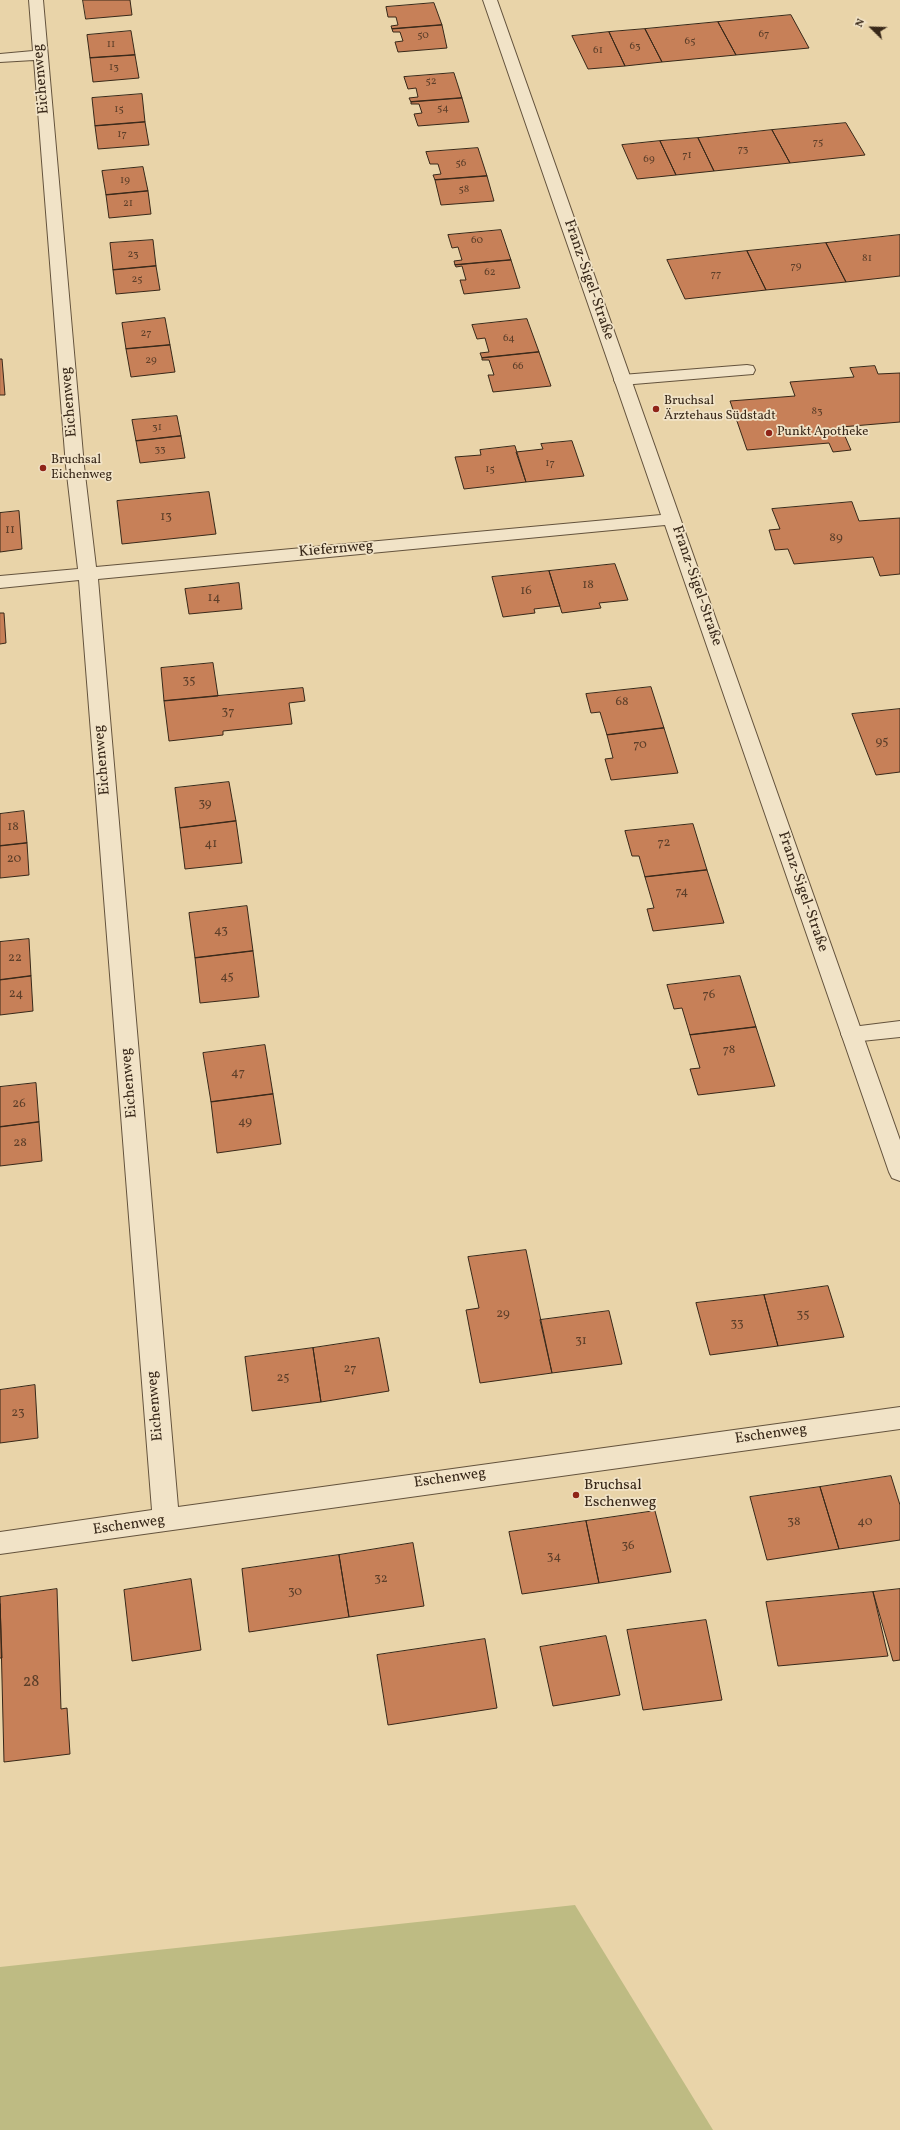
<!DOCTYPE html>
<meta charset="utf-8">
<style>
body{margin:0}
#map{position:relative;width:900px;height:2130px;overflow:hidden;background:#e9d4a9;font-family:Vollkorn,serif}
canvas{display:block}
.north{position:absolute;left:852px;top:8px;width:40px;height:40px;-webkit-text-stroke:3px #f1e3c7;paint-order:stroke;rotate:293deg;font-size:11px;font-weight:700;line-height:16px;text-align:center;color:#382819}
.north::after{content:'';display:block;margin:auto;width:14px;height:18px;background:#382819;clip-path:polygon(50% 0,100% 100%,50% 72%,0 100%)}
</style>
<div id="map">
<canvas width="900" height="2130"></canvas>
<div class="north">N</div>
</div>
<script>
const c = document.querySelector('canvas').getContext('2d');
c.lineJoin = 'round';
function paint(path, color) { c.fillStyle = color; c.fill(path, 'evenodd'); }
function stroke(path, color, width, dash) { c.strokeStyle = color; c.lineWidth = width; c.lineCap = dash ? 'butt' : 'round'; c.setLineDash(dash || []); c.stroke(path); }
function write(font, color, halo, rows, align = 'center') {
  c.font = font + ' Vollkorn,serif'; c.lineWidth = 3.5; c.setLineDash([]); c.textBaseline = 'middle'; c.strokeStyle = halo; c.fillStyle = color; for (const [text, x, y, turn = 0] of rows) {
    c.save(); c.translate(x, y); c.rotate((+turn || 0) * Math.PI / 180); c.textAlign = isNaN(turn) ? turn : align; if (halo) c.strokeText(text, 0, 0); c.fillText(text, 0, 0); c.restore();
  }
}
const green = new Path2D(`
 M575 1905 713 2130H0V1967Z`);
const building = new Path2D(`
 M83 0H130L132 15 86 19Z
 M434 3 442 25 392 29 391 26 398 25 396 17H388L386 7Z
 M791 15 809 48 736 55 718 22Z
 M718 22 736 55 662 62 645 29Z
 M442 25 447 48 398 52 395 42 403 41 400 32H393L392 29Z
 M645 29 662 62 625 66 609 32Z
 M131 31 135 55 90 58 87 35Z
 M609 32 625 66 588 69 572 36Z
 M135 55 139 78 93 82 90 58Z
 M454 73 462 98 411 102 409 98 418 97 416 88 408 89 404 77Z
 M142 94 145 122 95 126 92 98Z
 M462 98 469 122 418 126 414 114 422 113 419 104H411V102Z
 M145 122 149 145 98 149 95 126Z
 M846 123 865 155 790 163 772 130Z
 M772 130 790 163 714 171 698 138Z
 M698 138 714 171 676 175 660 141Z
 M660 141 676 175 637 179 622 145Z
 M478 148 487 176 435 180 433 175 441 174 438 164H430L426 152Z
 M143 167 148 191 106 195 102 171Z
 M487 176 494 201 441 205 435 180Z
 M148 191 151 214 109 218 106 195Z
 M501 230 511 260 455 265 454 261 462 260 458 247 452 248 448 235Z
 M900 235V276L846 282 826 243Z
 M153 240 156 266 113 270 110 243Z
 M826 243 846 282 766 290 747 251Z
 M747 251 766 290 685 299 667 260Z
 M511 260 520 288 464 294 460 280H466L462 266 456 267 455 265Z
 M156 266 160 290 116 294 113 270Z
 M165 318 170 345 126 349 122 323Z
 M527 319 539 352 482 358 480 353 489 352 485 338 477 339 472 325Z
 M170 345 175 372 131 377 126 349Z
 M539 352 551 386 493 392 488 375H494L489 360H482V358Z
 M0 359H2L5 395H0Z
 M875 366 878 374 900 373V422L841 427 851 450 833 452 829 443 747 450 730 401 795 396 790 382 854 377 850 368Z
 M177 416 181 436 136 441 132 420Z
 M181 436 185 458 140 463 136 441Z
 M572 441 584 476 526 482 516 452 543 449 541 444Z
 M515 446 526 482 464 489 455 457 481 455 480 450Z
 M209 492 216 534 122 544 117 501Z
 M852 502 859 521 900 518V574L880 576 873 557 794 564 788 549 775 550 769 530 780 529 772 509Z
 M19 511 22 549 0 552V513Z
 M615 564 628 600 599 603 601 608 562 613 549 571Z
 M549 571 560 606 534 609 535 613 503 617 492 577Z
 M239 583 242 609 189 614 185 589Z
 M0 613H4L6 643 0 644Z
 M213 663 218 696 164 701 161 668Z
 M651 687 664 728 607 735 600 712 591 713 586 694Z
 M303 688 305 701 289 703 292 724 223 731V735L169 741 164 701Z
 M900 709V772L876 775 852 714Z
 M664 728 678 773 611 780 605 759 613 758 607 735Z
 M229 782 236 821 180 828 175 788Z
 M24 811 27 843 0 846V814Z
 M236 821 242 863 185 869 180 828Z
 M693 824 707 870 645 877 639 856H632L625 831Z
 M27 843 29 875 0 878V846Z
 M707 870 724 923 653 931 647 909 654 908 645 877Z
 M247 906 253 951 195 958 189 913Z
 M29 939 31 976 0 980V942Z
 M253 951 259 997 200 1003 195 958Z
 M31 976 33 1011 0 1015V980Z
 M740 976 756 1027 690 1035 682 1008 674 1009 667 985Z
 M756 1027 775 1086 698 1095 690 1069 700 1068 690 1035Z
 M265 1045 273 1094 211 1102 203 1053Z
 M36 1083 39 1122 0 1127V1087Z
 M273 1094 281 1144 217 1153 211 1102Z
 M39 1122 42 1161 0 1166V1127Z
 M526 1250 552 1373 480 1383 466 1310 479 1308 468 1257Z
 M828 1286 844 1337 778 1346 764 1295Z
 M764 1295 778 1346 710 1355 696 1303Z
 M609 1311 622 1364 552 1373 540 1320Z
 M379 1338 389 1391 321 1402 313 1348Z
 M313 1348 321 1402 252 1411 245 1357Z
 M35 1385 38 1438 0 1443V1390Z
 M891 1476 900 1505V1540L839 1549 820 1487Z
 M820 1487 839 1549 767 1560 750 1497Z
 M655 1511 671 1572 599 1583 586 1521Z
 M586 1521 599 1583 522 1594 509 1532Z
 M413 1543 424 1606 349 1617 339 1555Z
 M339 1555 349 1617 249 1632 242 1569Z
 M191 1579 201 1650 132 1661 124 1590Z
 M57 1589 61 1709 67 1708 70 1754 4 1762 0 1597Z
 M900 1589V1660L893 1661 873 1592Z
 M873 1592 888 1656 778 1666 766 1602Z
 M0 1604 2 1658H0Z
 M706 1620 722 1700 643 1710 627 1630Z
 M606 1636 620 1695 553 1706 540 1647Z
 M485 1639 497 1708 388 1725 377 1655Z`);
const lane = new Path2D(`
 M747 365 753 366 755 370 753 374 622 385 616 384 614 380 616 376 622 375Z
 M900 1021V1037L852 1042 844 1040 841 1034 844 1028Z`);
const street = new Path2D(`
 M29 0H43L84 466 96 567 661 515 483 0H497L900 1140V1181L892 1178 889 1172 665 525 98 579 178 1507 900 1407V1429L0 1554V1532L152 1510 79 580 0 588V576L78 569 66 466 34 60 0 62V54L33 51Z`);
const markers = [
 [656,409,4,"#8f2418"],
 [769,433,4,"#8f2418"],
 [43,468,4,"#8f2418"],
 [576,1495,4,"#8f2418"]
];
const farNumbernames = [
 ["67",764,35],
 ["50",423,36],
 ["65",690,42],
 ["11",111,45],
 ["63",635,47],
 ["61",598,51],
 ["13",114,68],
 ["52",431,82],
 ["54",443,109],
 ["15",119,110],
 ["17",122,135],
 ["75",818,143],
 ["73",743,150],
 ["71",687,156],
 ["69",649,160],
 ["56",461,164],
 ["19",125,181],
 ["58",464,190],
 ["21",128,204],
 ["60",477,241],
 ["23",133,255],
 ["81",867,259],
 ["79",796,267],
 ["62",490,273],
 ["77",716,275],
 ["25",137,280],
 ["27",146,334],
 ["64",509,339],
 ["29",151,361],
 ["66",518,367],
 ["83",817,412],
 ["31",157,428],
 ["33",160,450],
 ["17",550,464],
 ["15",490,470]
];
const farPoinames = [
 ["Bruchsal",664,402],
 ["Ärztehaus Südstadt",664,417],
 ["Punkt Apotheke",777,433],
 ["Bruchsal",51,461],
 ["Eichenweg",51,476]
];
const numberNames = [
 ["13",166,518],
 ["11",10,531],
 ["89",836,539],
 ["18",588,586],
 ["16",526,592],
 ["14",214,599],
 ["35",189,682],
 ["68",622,703],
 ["37",228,713],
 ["95",882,743],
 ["70",640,746],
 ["39",205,805],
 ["18",13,828],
 ["72",664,844],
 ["41",211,845],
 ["20",14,860],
 ["74",682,893],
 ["43",221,932],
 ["22",15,959],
 ["45",227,978],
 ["24",16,995],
 ["76",709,996],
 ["78",729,1051],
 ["47",238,1074],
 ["26",19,1105],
 ["49",245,1123],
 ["28",20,1144],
 ["29",503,1315],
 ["35",803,1316],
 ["33",737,1325],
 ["31",581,1342],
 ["27",350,1370],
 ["25",283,1379],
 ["23",18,1414],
 ["38",794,1523],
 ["40",865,1523],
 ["36",628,1547],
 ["34",554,1558],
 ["32",381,1580],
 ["30",295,1593]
];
const streetNames = [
 ["Eichenweg",42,79,-95],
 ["Franz-Sigel-Straße",588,280,71],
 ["Eichenweg",70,402,-95],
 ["Kiefernweg",336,550,-5],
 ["Franz-Sigel-Straße",696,586,71],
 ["Eichenweg",103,760,-95],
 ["Franz-Sigel-Straße",802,892,71],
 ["Eichenweg",130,1083,-95],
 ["Eichenweg",156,1406,-95],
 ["Eschenweg",771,1435,-8],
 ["Eschenweg",450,1479,-8],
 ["Eschenweg",129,1526,-8]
];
const poiNames = [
 ["Bruchsal",584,1486],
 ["Eschenweg",584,1503]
];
const nearNumbernames = [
 ["28",31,1683]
];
paint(green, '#bebb83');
paint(building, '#c78058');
stroke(building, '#382819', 1);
stroke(lane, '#64533d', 2);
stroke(street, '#64533d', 2);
paint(lane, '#f1e3c7');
paint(street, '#f1e3c7');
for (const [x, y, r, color] of markers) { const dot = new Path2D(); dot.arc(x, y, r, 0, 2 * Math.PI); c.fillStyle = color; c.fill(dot); stroke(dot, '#f1e3c7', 1.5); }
write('11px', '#5c3e29', null, farNumbernames);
write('13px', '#382819', '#f1e3c7', farPoinames, 'left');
write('13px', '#5c3e29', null, numberNames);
write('15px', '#382819', '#f1e3c7', streetNames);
write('15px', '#382819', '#f1e3c7', poiNames, 'left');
write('16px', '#5c3e29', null, nearNumbernames);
</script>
